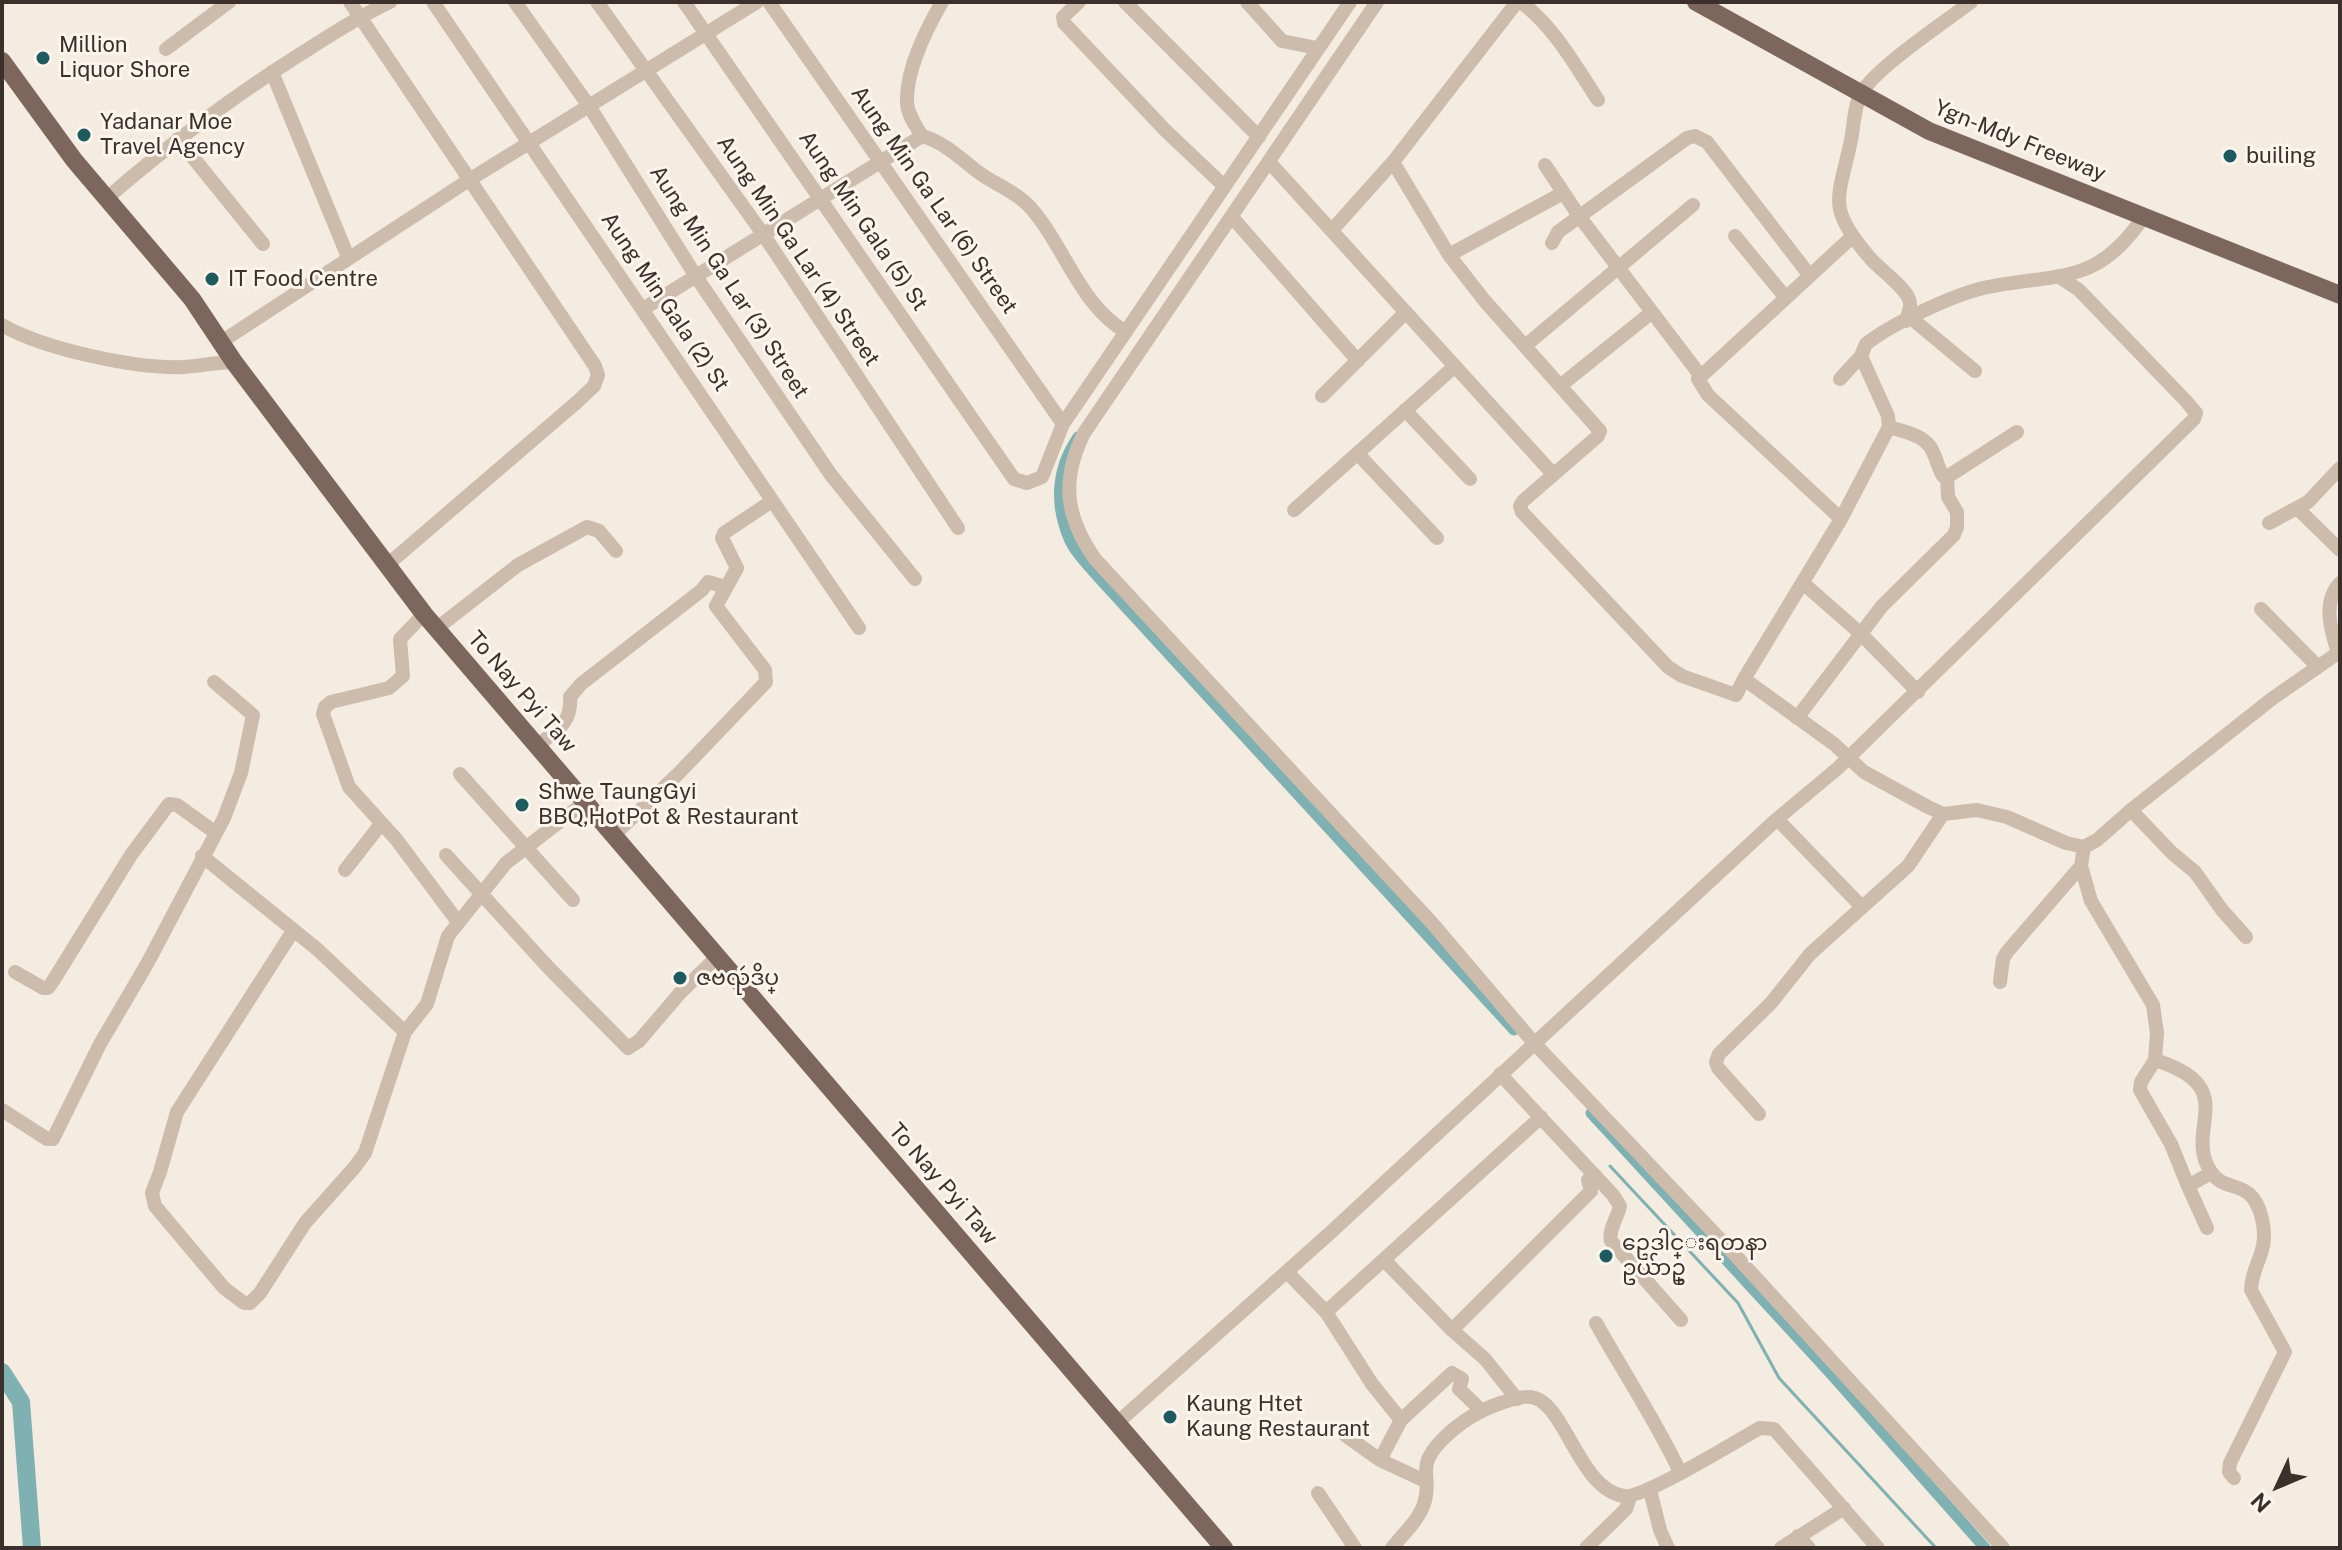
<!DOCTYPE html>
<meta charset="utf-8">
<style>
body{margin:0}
#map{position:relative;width:2342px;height:1550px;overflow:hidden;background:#f4ebe1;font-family:"Public Sans",sans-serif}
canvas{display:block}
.frame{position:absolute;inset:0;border:4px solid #3b302b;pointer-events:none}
.north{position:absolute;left:2238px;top:1446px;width:80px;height:80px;-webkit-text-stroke:6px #fbf5ee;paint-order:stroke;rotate:226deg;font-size:22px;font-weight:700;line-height:32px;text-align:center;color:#3b302b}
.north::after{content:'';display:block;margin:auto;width:28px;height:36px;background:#3b302b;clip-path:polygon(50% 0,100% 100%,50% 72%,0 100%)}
</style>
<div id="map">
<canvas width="2342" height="1550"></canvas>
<div class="frame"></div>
<div class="north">N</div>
</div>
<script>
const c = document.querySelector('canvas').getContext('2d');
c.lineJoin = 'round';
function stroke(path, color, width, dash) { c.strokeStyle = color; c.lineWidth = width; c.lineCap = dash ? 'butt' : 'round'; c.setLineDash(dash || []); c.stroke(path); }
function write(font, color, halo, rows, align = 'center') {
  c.font = font + ' "Public Sans","Noto Sans Myanmar",sans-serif'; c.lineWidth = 6; c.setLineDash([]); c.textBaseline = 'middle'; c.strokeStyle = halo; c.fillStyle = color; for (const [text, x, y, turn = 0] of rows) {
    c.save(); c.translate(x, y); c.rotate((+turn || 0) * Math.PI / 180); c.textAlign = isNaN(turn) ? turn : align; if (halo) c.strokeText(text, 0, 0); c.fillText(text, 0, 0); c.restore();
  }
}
const stream = new Path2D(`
 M1610 1166 1738 1303 1779 1378 1936 1548`);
const canal = new Path2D(`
 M1078 437C1056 469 1054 505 1070 541 1076 554 1089 566 1098 577L1514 1030
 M1591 1113 1831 1374 1985 1548`);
const river = new Path2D(`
 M2 1372 21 1402 32 1548`);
const minor = new Path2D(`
 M350 2 595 366 598 375 594 386 577 402 386 566
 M433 2 859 628
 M515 2 589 106 697 278 831 475 915 579
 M597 2 763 234 958 528
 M684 2 1014 479 1027 483 1042 477 1063 424 1350 2
 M769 2 1063 424
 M1079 2 1063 17 1064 23 1165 130 1223 185
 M1125 2 1259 137
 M1247 2 1282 41 1317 48
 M1377 2 1084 433C1061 480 1065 516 1095 559L1432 923 1534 1043 1736 1256 2003 1548
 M1521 2C1555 28 1575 65 1598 100
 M166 49 229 2
 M272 72 348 257
 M922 136C916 126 907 114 907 102 906 69 926 30 942 2
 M178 139 263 244
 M1393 162 1449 255 1484 300 1600 431 1598 436 1523 501 1520 506 1522 512 1668 667 1682 676 1736 695 1744 679
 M1270 163 1553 474
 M1545 165 1579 216 1700 375
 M106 199C167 146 231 98 299 55 329 36 358 17 390 2
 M2144 216C2096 288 2057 272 1983 288 1951 296 1891 324 1866 344L1861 356 1888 416 1889 427 1841 519 1744 679 1834 744 1864 772 1928 807 1943 814 1977 810 2007 817 2066 843 2084 847 2097 840 2131 810 2273 698 2338 653C2331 631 2322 602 2340 583
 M1232 217 1358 361
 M1332 230 1393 162 1517 2
 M1735 236 1786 298
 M1552 243 1558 232 1687 138 1695 136 1707 142 1810 276
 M1449 255 1563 193
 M643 309 922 136C944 142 960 158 978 172 994 184 1015 191 1029 206 1064 244 1079 305 1126 332
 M1911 318 1975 371
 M1906 321C1907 316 1911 308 1910 303 1909 289 1879 269 1870 258 1825 206 1839 199 1851 140 1854 126 1854 104 1862 92 1877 67 1945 22 1971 2
 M2 325C44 349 135 369 184 367 201 366 216 362 234 362
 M221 342 469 180 757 2
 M1525 346 1693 205
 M1840 379 1861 356
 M1560 386 1652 312
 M1322 396 1406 312
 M1405 410 1470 479
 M1358 454 1437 538
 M1947 477 2017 432
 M2297 508 2340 550
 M1294 510 1455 366
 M1841 519 1708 395 1698 379 1853 236
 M2269 523 2308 502 2340 468
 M1803 583 1860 633 1918 692
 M2261 609 2317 666
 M424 614 400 639 403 676 389 688 331 702 325 707 323 714 349 787 396 839 458 922
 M436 629 518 565 587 527 599 531 616 551
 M1797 718 1882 606 1954 535 1957 527V512L1948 497 1947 477 1943 476C1938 468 1937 460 1933 452 1926 435 1905 432 1889 427
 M537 746C556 730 572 724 570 697L581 684 702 590 708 582 725 587
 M460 774 573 900
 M2131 810 2172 853 2195 872 2222 910 2246 937
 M1777 819 1862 907
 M614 835 679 773 766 682 765 670 716 606 737 568 722 538 724 533 772 501
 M2084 847 2081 866 2091 901 2153 1005 2157 1033 2155 1060C2244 1088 2182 1129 2211 1172 2226 1195 2252 1176 2262 1219 2270 1253 2252 1262 2251 1290L2285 1352 2230 1463 2229 1472 2234 1478
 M446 855 547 966 628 1048 639 1041 680 993 717 957
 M202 856 317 949 405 1032
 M345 870 381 824
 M293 931 177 1112 160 1172 152 1193 155 1206 224 1288 244 1303H250L260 1293 305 1223 354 1168 365 1153 405 1032 427 1004 448 936 506 863 585 802
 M15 972 43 988H48L53 981 131 855 169 804 177 805 216 833
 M2000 982 2003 959 2007 952 2081 866
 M2155 1060 2141 1082 2140 1090 2171 1144 2188 1186
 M1500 1074 1613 1195 1620 1206C1618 1217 1608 1230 1611 1241L1681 1320
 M2 1110 47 1139H53L100 1044 147 964 224 818 241 773 253 715 214 682
 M1759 1114 1718 1068 1716 1062 1719 1054 1771 1003 1810 954 1908 866 1943 814
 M2207 1228 2188 1186 2211 1173
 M1385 1261 1452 1330 1485 1359 1517 1399
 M1287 1272 1326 1312 1372 1384 1401 1420
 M1326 1312 1541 1117
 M1596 1323C1624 1373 1656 1421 1680 1472
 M1452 1330 1591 1191 1588 1180 1595 1175
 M1116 1424 1330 1233 1777 819 1838 768 2194 419 2196 413 2186 401 2079 290 2058 276
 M1345 1435 1380 1460 1425 1481
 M1380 1460 1401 1420 1452 1373 1462 1379 1459 1389 1481 1410
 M1650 1490 1660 1530 1668 1548
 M1318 1493 1355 1548
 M1798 1536 1809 1548
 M1392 1548C1403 1534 1418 1521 1424 1504 1433 1476 1415 1469 1440 1442 1458 1423 1477 1411 1501 1403 1510 1400 1521 1396 1531 1397 1565 1401 1578 1489 1624 1496 1643 1499 1736 1441 1760 1428L1774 1429 1878 1548
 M1586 1548 1626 1509 1630 1497
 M1781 1548 1844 1508`);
const major = new Path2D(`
 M1696 2 1929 131 2340 295
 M2 61 74 160 192 299 234 362 424 614 1224 1548`);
const markers = [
 [43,58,8,"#1f5a5e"],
 [84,135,8,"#1f5a5e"],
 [2230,156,8,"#1f5a5e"],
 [212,279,8,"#1f5a5e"],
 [522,805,8,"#1f5a5e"],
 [680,978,8,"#1f5a5e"],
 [1606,1256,8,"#1f5a5e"],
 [1170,1417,8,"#1f5a5e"]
];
const poiNames = [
 ["Million",59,45],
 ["Liquor Shore",59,70],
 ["Yadanar Moe",100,122],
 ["Travel Agency",100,147],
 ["builing",2246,156],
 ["IT Food Centre",228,279],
 ["Shwe TaungGyi",538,792],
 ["BBQ,HotPot & Restaurant",538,817],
 ["ဇဗၺဴဒိပ္",696,978],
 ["ဥေဒါင္းရတနာ",1622,1243],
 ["ဥယ်ာဥ္",1622,1268],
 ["Kaung Htet",1186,1404],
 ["Kaung Restaurant",1186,1429]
];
const streetNames = [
 ["Ygn-Mdy Freeway",2020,141,22],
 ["Aung Min Ga Lar (6) Street",934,200,55],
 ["Aung Min Gala (5) St",863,221,56],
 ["Aung Min Ga Lar (4) Street",798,251,56],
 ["Aung Min Ga Lar (3) Street",729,282,57],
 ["Aung Min Gala (2) St",665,302,56],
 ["To Nay Pyi Taw",522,692,49],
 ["To Nay Pyi Taw",943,1184,49]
];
stroke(stream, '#7fb0b2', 3);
stroke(canal, '#7fb0b2', 11);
stroke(river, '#7fb0b2', 18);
stroke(minor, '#cdbbac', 14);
stroke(major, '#7d675c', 18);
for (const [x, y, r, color] of markers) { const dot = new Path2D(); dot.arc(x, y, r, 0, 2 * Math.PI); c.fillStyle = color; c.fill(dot); stroke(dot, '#fbf5ee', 3); }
write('22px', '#3b302b', '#fbf5ee', poiNames, 'left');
write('22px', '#3b302b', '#fbf5ee', streetNames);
</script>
